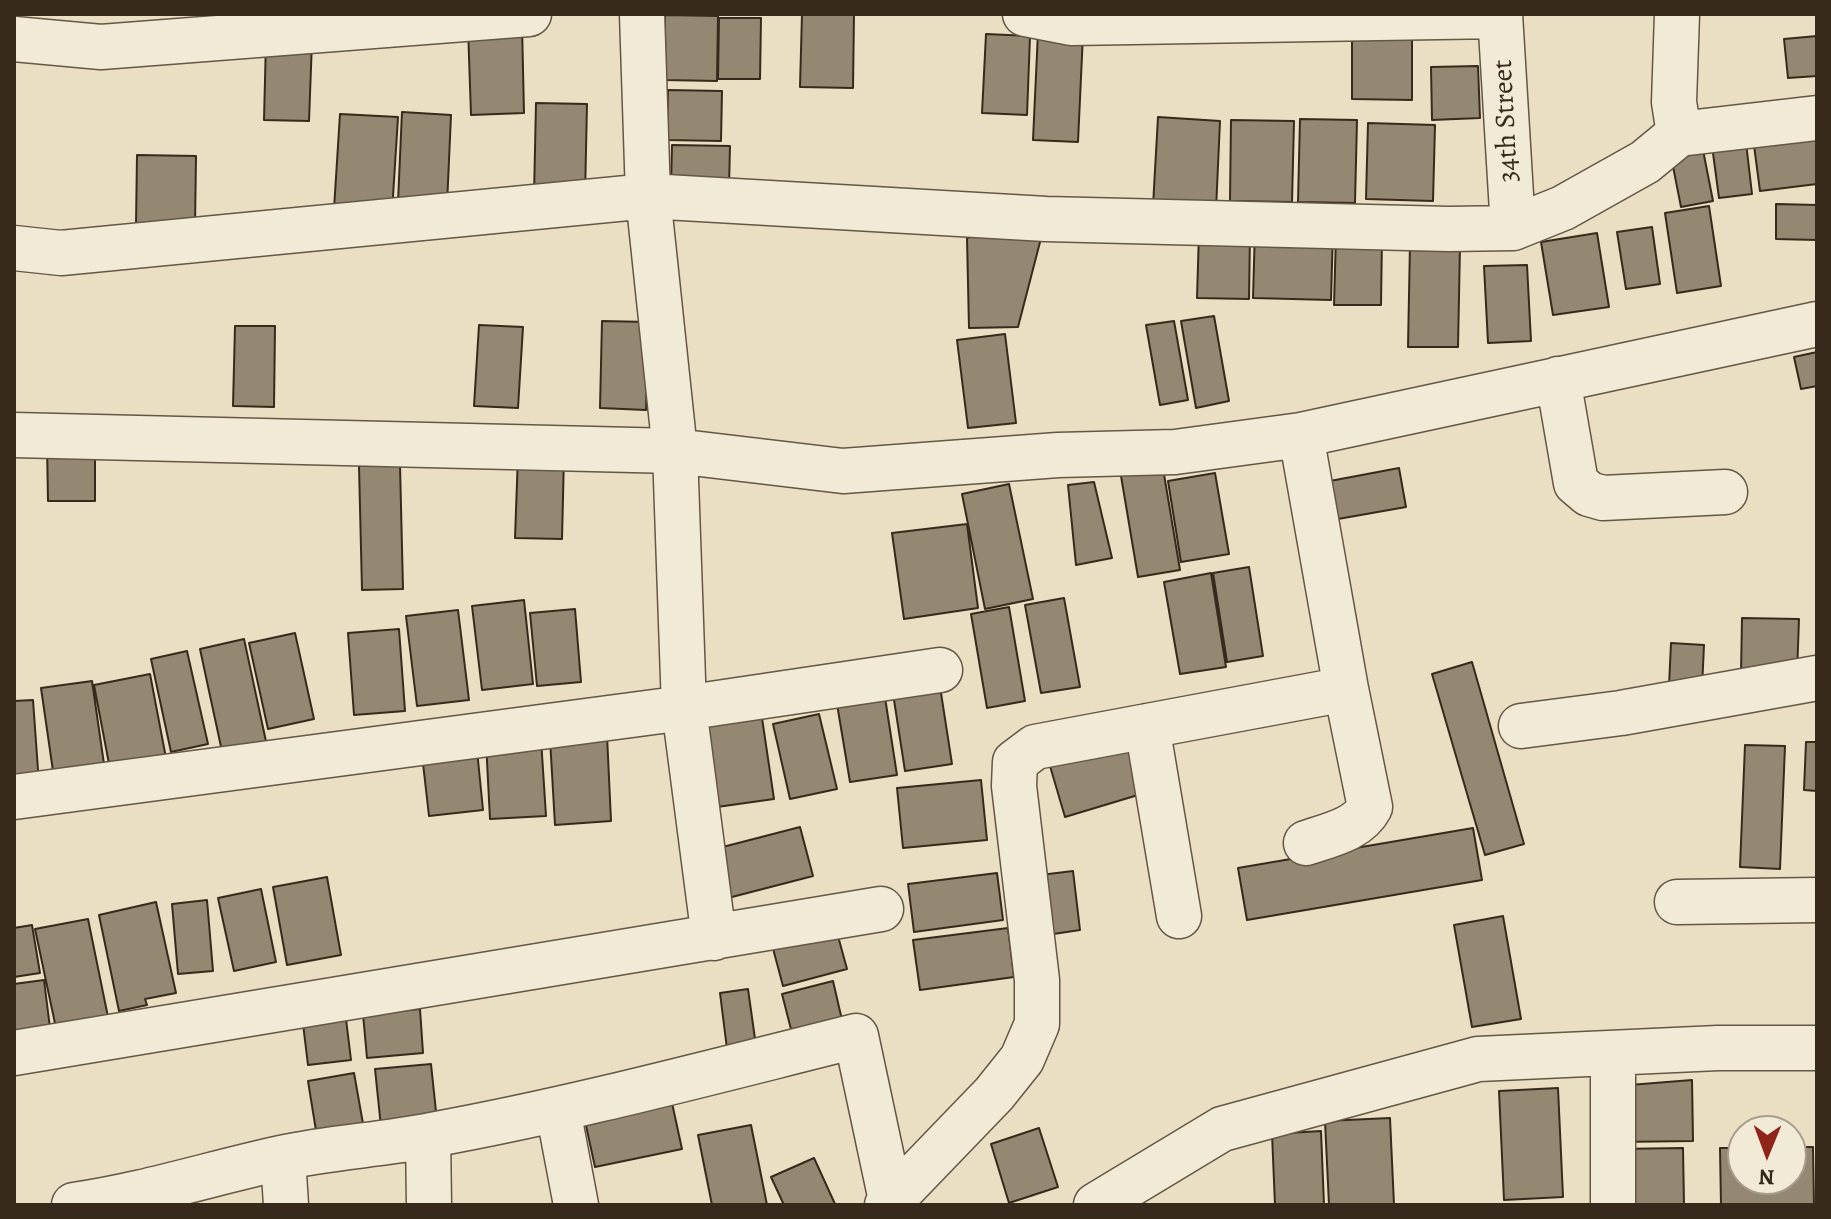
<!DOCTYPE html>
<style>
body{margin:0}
#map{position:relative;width:1831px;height:1219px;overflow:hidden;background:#eadfc2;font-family:Alegreya,serif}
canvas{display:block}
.frame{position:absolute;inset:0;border:16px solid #372a1c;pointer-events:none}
.north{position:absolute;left:1727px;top:1115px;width:80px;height:80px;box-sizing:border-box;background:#f1ead7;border:2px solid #a79d8c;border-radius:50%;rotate:181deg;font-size:22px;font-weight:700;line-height:32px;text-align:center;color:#372a1c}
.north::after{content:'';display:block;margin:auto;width:28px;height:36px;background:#8f2418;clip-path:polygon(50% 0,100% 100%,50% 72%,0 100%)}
</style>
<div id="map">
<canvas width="1831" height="1219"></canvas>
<div class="frame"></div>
<div class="north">N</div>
</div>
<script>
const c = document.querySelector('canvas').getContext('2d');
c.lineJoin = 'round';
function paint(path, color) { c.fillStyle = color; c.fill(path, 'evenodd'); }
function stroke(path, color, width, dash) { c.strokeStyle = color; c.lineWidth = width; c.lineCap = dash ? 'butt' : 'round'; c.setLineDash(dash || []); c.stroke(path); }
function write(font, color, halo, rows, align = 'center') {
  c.font = font + ' Alegreya,serif'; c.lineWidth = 8; c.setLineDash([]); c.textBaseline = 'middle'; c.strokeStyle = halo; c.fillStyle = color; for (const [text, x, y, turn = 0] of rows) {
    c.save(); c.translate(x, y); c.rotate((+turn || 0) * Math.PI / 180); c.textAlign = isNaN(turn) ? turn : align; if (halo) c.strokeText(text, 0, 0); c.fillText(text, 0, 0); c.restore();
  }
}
const building = new Path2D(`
 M802 14H854L853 88 800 87Z
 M665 15 718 16 717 81 664 80Z
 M719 18H761L760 79H718Z
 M522 25 524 113 471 115 468 27Z
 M1352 30H1412V100L1352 99Z
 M1038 32 1083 34 1078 142 1033 140Z
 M986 34 1030 36 1027 115 982 113Z
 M1817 36V76L1788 78 1784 39Z
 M266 40 312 41 309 121 264 120Z
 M1478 66 1480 118 1432 120 1431 67Z
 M668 90 722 91 721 141 667 140Z
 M536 103 587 104 585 196H534Z
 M402 112 451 115 447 205 398 202Z
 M340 114 398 117 392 212 334 209Z
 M1158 117 1220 121 1216 210 1153 206Z
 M1300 119 1357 120 1355 203 1298 202Z
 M1231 120 1294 121 1292 202 1230 201Z
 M1817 122V184L1760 191 1752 130Z
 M1368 123 1435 125 1433 201 1366 199Z
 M1745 134 1752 194 1719 198 1711 138Z
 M672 145 730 146 729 187 671 186Z
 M1702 145 1713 201 1681 207 1670 151Z
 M137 155 196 156 195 226 136 225Z
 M1776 204 1817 205V240L1776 239Z
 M1709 206 1721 286 1677 293 1665 213Z
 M1046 219 1018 327 969 328 967 238Z
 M1652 227 1660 284 1626 289 1617 232Z
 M1255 229 1333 230 1331 300 1253 298Z
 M1199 232 1250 234 1249 299 1197 298Z
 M1597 233 1609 307 1553 315 1541 242Z
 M1336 235 1382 236 1381 305H1334Z
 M1410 244 1460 246 1458 347H1408Z
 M1527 265 1531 341 1488 343 1484 266Z
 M1214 316 1229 401 1196 408 1181 321Z
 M602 321 649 322 646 410 600 408Z
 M1174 321 1188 400 1160 405 1146 325Z
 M479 325 523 327 518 408 474 406Z
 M235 326H275L274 407 233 406Z
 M1005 334 1016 423 968 428 957 340Z
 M1817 352V386L1801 389 1794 357Z
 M47 445H95V501H48Z
 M518 455 564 456 562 539 515 538Z
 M1162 462 1180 570 1138 577 1120 470Z
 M400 465 403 589 362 590 359 466Z
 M1399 468 1406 507 1338 519 1330 481Z
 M1215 473 1229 554 1181 562 1168 481Z
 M1094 482 1112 558 1076 565 1068 485Z
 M1009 484 1033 599 985 609 962 494Z
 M967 524 978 608 904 619 892 533Z
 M1249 567 1263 656 1227 662 1213 573Z
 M1211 573 1226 667 1180 674 1164 582Z
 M1064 598 1080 687 1041 693 1025 605Z
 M524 600 533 684 482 690 472 606Z
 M1009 607 1025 701 987 708 971 614Z
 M575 609 581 682 537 686 530 613Z
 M458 610 469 700 417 706 406 616Z
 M1742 618 1799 619 1797 675 1741 674Z
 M399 629 405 711 354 715 348 633Z
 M295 633 314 719 268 729 249 643Z
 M244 639 267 746 223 756 200 649Z
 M1671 643 1704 645 1702 688 1669 686Z
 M187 651 208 744 171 752 151 659Z
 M1472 662 1524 844 1485 855 1432 674Z
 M150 674 166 758 110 769 94 685Z
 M939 680 952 764 905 771 892 687Z
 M92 681 105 771 54 778 41 688Z
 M884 691 897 775 850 782 836 698Z
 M33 700 39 784 14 786V701Z
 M819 714 837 789 790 799 773 724Z
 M762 718 774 799 717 807 706 725Z
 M607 735 611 821 555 825 550 739Z
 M541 739 546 816 490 819 486 742Z
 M476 740 483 810 429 816 421 746Z
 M1806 742H1817V791L1804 790Z
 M1128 744 1138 795 1065 817 1050 766Z
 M1745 745 1785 746 1780 869 1740 867Z
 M981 780 987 840 903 848 897 788Z
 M800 827 813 876 728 898 715 849Z
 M1473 828 1482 880 1247 920 1238 868Z
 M1073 871 1080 930 1040 936 1032 876Z
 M997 873 1003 920 914 932 908 884Z
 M327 877 341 955 287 965 273 887Z
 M261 889 276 962 234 971 218 898Z
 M207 900 213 971 178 974 172 904Z
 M156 902 176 993 145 999 147 1005 119 1011 99 915Z
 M1503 916 1521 1019 1472 1027 1454 925Z
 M88 919 108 1017 56 1028 35 929Z
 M32 925 40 973 14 977V928Z
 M835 925 847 969 783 986 771 941Z
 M1008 928 1014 977 920 990 913 940Z
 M44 980 50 1028 14 1032V984Z
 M833 981 845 1033 795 1045 782 994Z
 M748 989 756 1046 727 1049 720 993Z
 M420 1009 423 1053 367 1058 363 1014Z
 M346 1019 351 1060 308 1065 303 1024Z
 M431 1064 437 1121 381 1127 375 1069Z
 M354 1073 365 1135 318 1143 308 1081Z
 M1692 1080 1693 1141 1617 1142V1086Z
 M1558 1088 1563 1197 1504 1200 1499 1091Z
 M672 1103 682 1149 595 1167 585 1121Z
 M1390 1118 1394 1205H1329L1325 1121Z
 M751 1125 767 1205H712L698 1135Z
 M1039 1128 1058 1187 1009 1203 991 1144Z
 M1321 1131 1324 1205H1275L1272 1134Z
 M1791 1147H1813L1814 1205H1721L1720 1148H1743V1179H1791Z
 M1683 1148 1684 1204 1618 1205 1617 1149Z
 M814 1158 835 1204 784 1205 771 1177Z`);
const minor = new Path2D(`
 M642 14 648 196 675 451 684 708 714 938
 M1025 14 1071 23 1500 16
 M1500 14 1513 228
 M14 39 101 47 529 14
 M1679 134 1817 118
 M14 248 61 253 648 196 1046 219 1449 229 1513 228 1563 208 1645 162 1679 134 1674 102 1677 14
 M1558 379 1576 483 1589 494 1603 498 1725 492
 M14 435 675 451 843 471 1058 455 1175 452 1301 435 1817 324
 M1147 726 1179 916
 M1521 726 1621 713 1817 678
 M14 797 684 708 940 670
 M1306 843C1329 835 1358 830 1370 807L1346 689
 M1677 902 1817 900
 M14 1053 881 909
 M1613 1054V1205
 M558 1110 576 1205
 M428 1136 429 1205
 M283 1158 286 1205
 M74 1205C144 1195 212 1173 281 1158 331 1147 381 1145 431 1135 574 1109 715 1071 856 1036L892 1205
 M887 1205 994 1094 1022 1059 1037 1024V980L1014 786 1015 762 1035 747 1346 689 1301 435
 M1096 1205 1222 1129 1478 1059 1718 1048H1817`);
const streetNames = [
 ["34th Street",1507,121,-93]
];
paint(building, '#948872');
stroke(building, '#372a1c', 2);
stroke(minor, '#645746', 47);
stroke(minor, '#f1ead7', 44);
write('28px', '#372a1c', '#f1ead7', streetNames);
</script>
